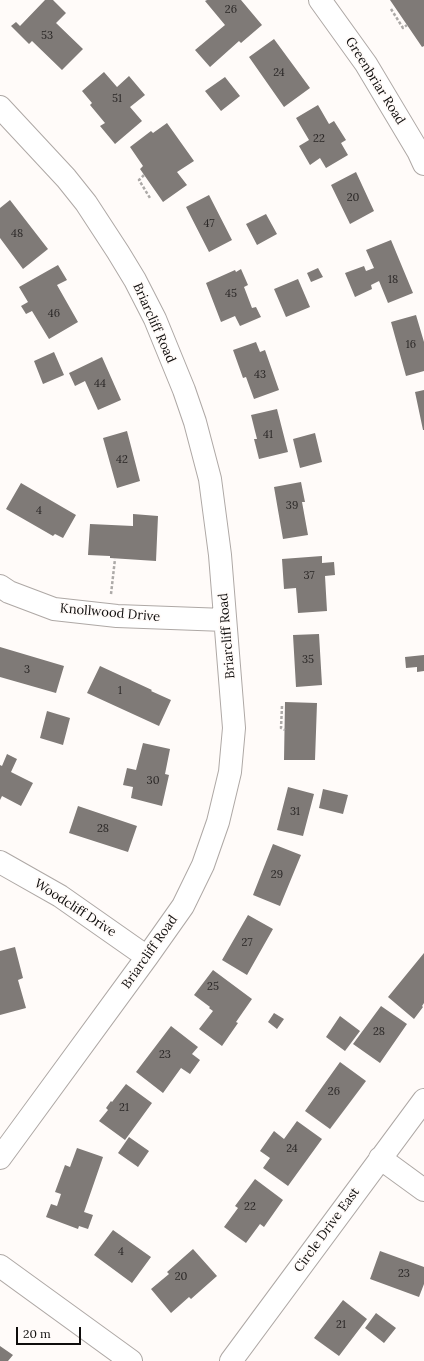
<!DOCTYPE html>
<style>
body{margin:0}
#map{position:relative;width:424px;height:1361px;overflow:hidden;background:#fffbf9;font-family:Lora,serif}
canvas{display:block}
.scale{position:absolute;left:16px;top:1327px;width:65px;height:18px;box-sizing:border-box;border:2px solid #0f0d0c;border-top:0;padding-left:5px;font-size:12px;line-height:14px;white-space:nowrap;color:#0f0d0c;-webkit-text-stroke:3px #fffbf9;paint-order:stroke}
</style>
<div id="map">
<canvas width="424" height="1361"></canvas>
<div class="scale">20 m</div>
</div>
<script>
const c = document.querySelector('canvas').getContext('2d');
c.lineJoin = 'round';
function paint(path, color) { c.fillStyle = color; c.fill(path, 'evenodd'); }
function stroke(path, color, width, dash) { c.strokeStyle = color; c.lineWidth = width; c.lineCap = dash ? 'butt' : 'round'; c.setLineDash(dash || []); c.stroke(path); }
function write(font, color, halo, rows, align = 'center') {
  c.font = font + ' Lora,serif'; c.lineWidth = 3.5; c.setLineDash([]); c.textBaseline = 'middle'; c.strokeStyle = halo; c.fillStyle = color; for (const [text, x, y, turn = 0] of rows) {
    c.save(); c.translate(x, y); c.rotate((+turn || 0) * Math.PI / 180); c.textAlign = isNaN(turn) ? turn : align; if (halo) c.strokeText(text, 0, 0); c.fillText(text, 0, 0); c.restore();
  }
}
const building = new Path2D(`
 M45 0H53L66 13 56 23 83 49 62 70 32 41 29 44 11 26 16 22 20 26Z
 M207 0H241L262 25 241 43 239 41 210 67 195 50 225 25 205 1Z
 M390 0H424V46L422 47Z
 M274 39 310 88 284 107 249 57Z
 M104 72 117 87 129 76 145 95 130 107 142 121 115 144 100 126 105 123 90 105 92 103 82 91Z
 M225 77 240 96 221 111 205 91Z
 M318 105 329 124 334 121 346 140 341 143 348 155 326 168 320 158 310 165 299 146 309 140 296 118Z
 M167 123 194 161 177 172 187 185 163 202 140 169 143 166 130 147 151 131 153 133Z
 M356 172 374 211 350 224 331 185Z
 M209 195 232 240 209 252 186 207Z
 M10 200 48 249 23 269 0 238V208Z
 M266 214 277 234 257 245 246 224Z
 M391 240 413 293 388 303 379 281 371 285 372 289 355 297 345 273 364 266 366 271 374 268 366 250Z
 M58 265 67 280 57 285 78 322 49 339 32 311 26 314 21 306 28 302 19 287Z
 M318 268 323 277 311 282 307 273Z
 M241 269 248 285 244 287 252 308 256 307 261 317 240 326 235 316 221 322 206 283 235 270 236 272Z
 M298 279 310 307 286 317 274 289Z
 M416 315 424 342V371L406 376 391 322Z
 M256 342 260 352 265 350 279 390 254 399 246 377 243 378 233 350Z
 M54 352 64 375 43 384 34 361Z
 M102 357 121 400 98 410 85 381 75 386 69 373Z
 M424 390V430H423L415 392Z
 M277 409 288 452 259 459 254 439H257L251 415Z
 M127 431 140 481 117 488 103 438Z
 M315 433 322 462 300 468 293 439Z
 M301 482 305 502H302L308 535 283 539 274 487Z
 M21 483 76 515 63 538 55 534 53 536 6 509Z
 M133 514 158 516 156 561 110 558V556L88 555 90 524 133 526Z
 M322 556V563L334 562 335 575 325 576 327 611 298 613 296 588 284 589 282 559Z
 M319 634 322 685 296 687 293 635Z
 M0 647 64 666 56 693 0 677Z
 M424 655V671L417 672V667L406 668 405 657Z
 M100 666 152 690 151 691 171 700 159 726 87 693Z
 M285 702 317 703 315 760H284Z
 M47 711 70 718 63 745 40 738Z
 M143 743 170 749 165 774 169 775 162 806 131 798 133 787 123 785 127 768 136 770Z
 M7 754 17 759 11 772 33 783 21 806 2 796 0 800V765L2 766Z
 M288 787 314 794 303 836 277 830Z
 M323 789 348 795 343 814 319 808Z
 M78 806 137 826 128 852 69 833Z
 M273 844 301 855 280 906 253 895Z
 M248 915 273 929 247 975 222 960Z
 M15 947 23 978 18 980 26 1008 0 1015V951Z
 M424 953V1003L422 1006 423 1007 414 1019 388 997Z
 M213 970 252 999 236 1022 238 1023 222 1046 199 1029 213 1011 209 1008 210 1007 194 995Z
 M381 1006 407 1024 380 1063 353 1044Z
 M274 1013 284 1019 277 1029 268 1022Z
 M340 1016 360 1031 345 1051 326 1037Z
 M171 1026 198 1047 192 1054 200 1060 190 1074 181 1068 163 1093 136 1072Z
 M340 1062 366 1081 330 1129 305 1111Z
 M126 1084 152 1103 125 1140 99 1121 108 1110 106 1108 111 1101 112 1102Z
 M297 1121 322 1139 288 1186 263 1168 270 1158 260 1151 274 1131 284 1139Z
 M129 1137 149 1151 138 1167 118 1153Z
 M77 1148 103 1157 84 1212 93 1215 88 1229 79 1226 78 1229 46 1217 51 1204 57 1206 61 1194 55 1192 65 1165 70 1167Z
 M255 1179 283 1200 264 1227 260 1224 246 1243 224 1227 238 1208 235 1206Z
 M113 1230 151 1257 132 1283 94 1255Z
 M193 1249 217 1276 191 1299 189 1297 171 1313 151 1289 169 1274 167 1272Z
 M380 1251 424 1267V1284L419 1297 370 1279Z
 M343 1300 367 1319 339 1356 314 1338Z
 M376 1313 396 1328 384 1343 365 1328Z
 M0 1346 13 1355 8 1361H0Z`);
const path = new Path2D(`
 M391 9 403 28 407 25
 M144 175 139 180 150 198
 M111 594 115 559
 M282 706 281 728 285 730`);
const street = new Path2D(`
 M320 0 366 64 418 151 424 164
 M0 107 66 178 86 203 118 252 135 280 155 319 184 390 195 422 210 479 220 555 234 728 230 772 218 822 203 865 183 906 147 957 0 1158
 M0 586 9 592 54 609 117 616 225 620
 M0 862 60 896 147 957
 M380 1158 424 1190
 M0 1266 131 1361
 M231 1361 424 1100`);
const numberNames = [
 ["26",231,10],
 ["53",47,36],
 ["24",279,73],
 ["51",117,99],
 ["22",319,139],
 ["20",353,198],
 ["47",209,224],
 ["48",17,234],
 ["18",393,280],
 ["45",231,294],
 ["46",54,314],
 ["16",411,345],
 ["43",260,375],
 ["44",100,384],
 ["41",268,435],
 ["42",122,460],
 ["39",292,506],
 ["4",39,511],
 ["37",309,576],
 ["35",308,660],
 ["3",27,670],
 ["1",120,691],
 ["30",153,781],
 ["31",295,812],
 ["28",103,829],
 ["29",277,875],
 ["27",247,943],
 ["25",213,987],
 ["28",379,1032],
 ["23",165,1055],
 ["26",334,1092],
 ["21",124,1108],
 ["24",292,1149],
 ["22",250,1207],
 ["4",121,1252],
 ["23",404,1274],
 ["20",181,1277],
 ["21",341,1325]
];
const streetNames = [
 ["Greenbriar Road",375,81,58],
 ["Briarcliff Road",154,323,66],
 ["Knollwood Drive",110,613,5],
 ["Briarcliff Road",227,636,-95],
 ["Woodcliff Drive",75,908,33],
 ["Briarcliff Road",150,952,-55],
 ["Circle Drive East",327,1230,-54]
];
paint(building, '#7f7a77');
stroke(street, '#aea8a5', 24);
stroke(path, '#aca9a7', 2.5, [3, 2]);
stroke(street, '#fff', 22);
write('11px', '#2b2827', null, numberNames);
write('13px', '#0f0d0c', '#fffbf9', streetNames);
</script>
